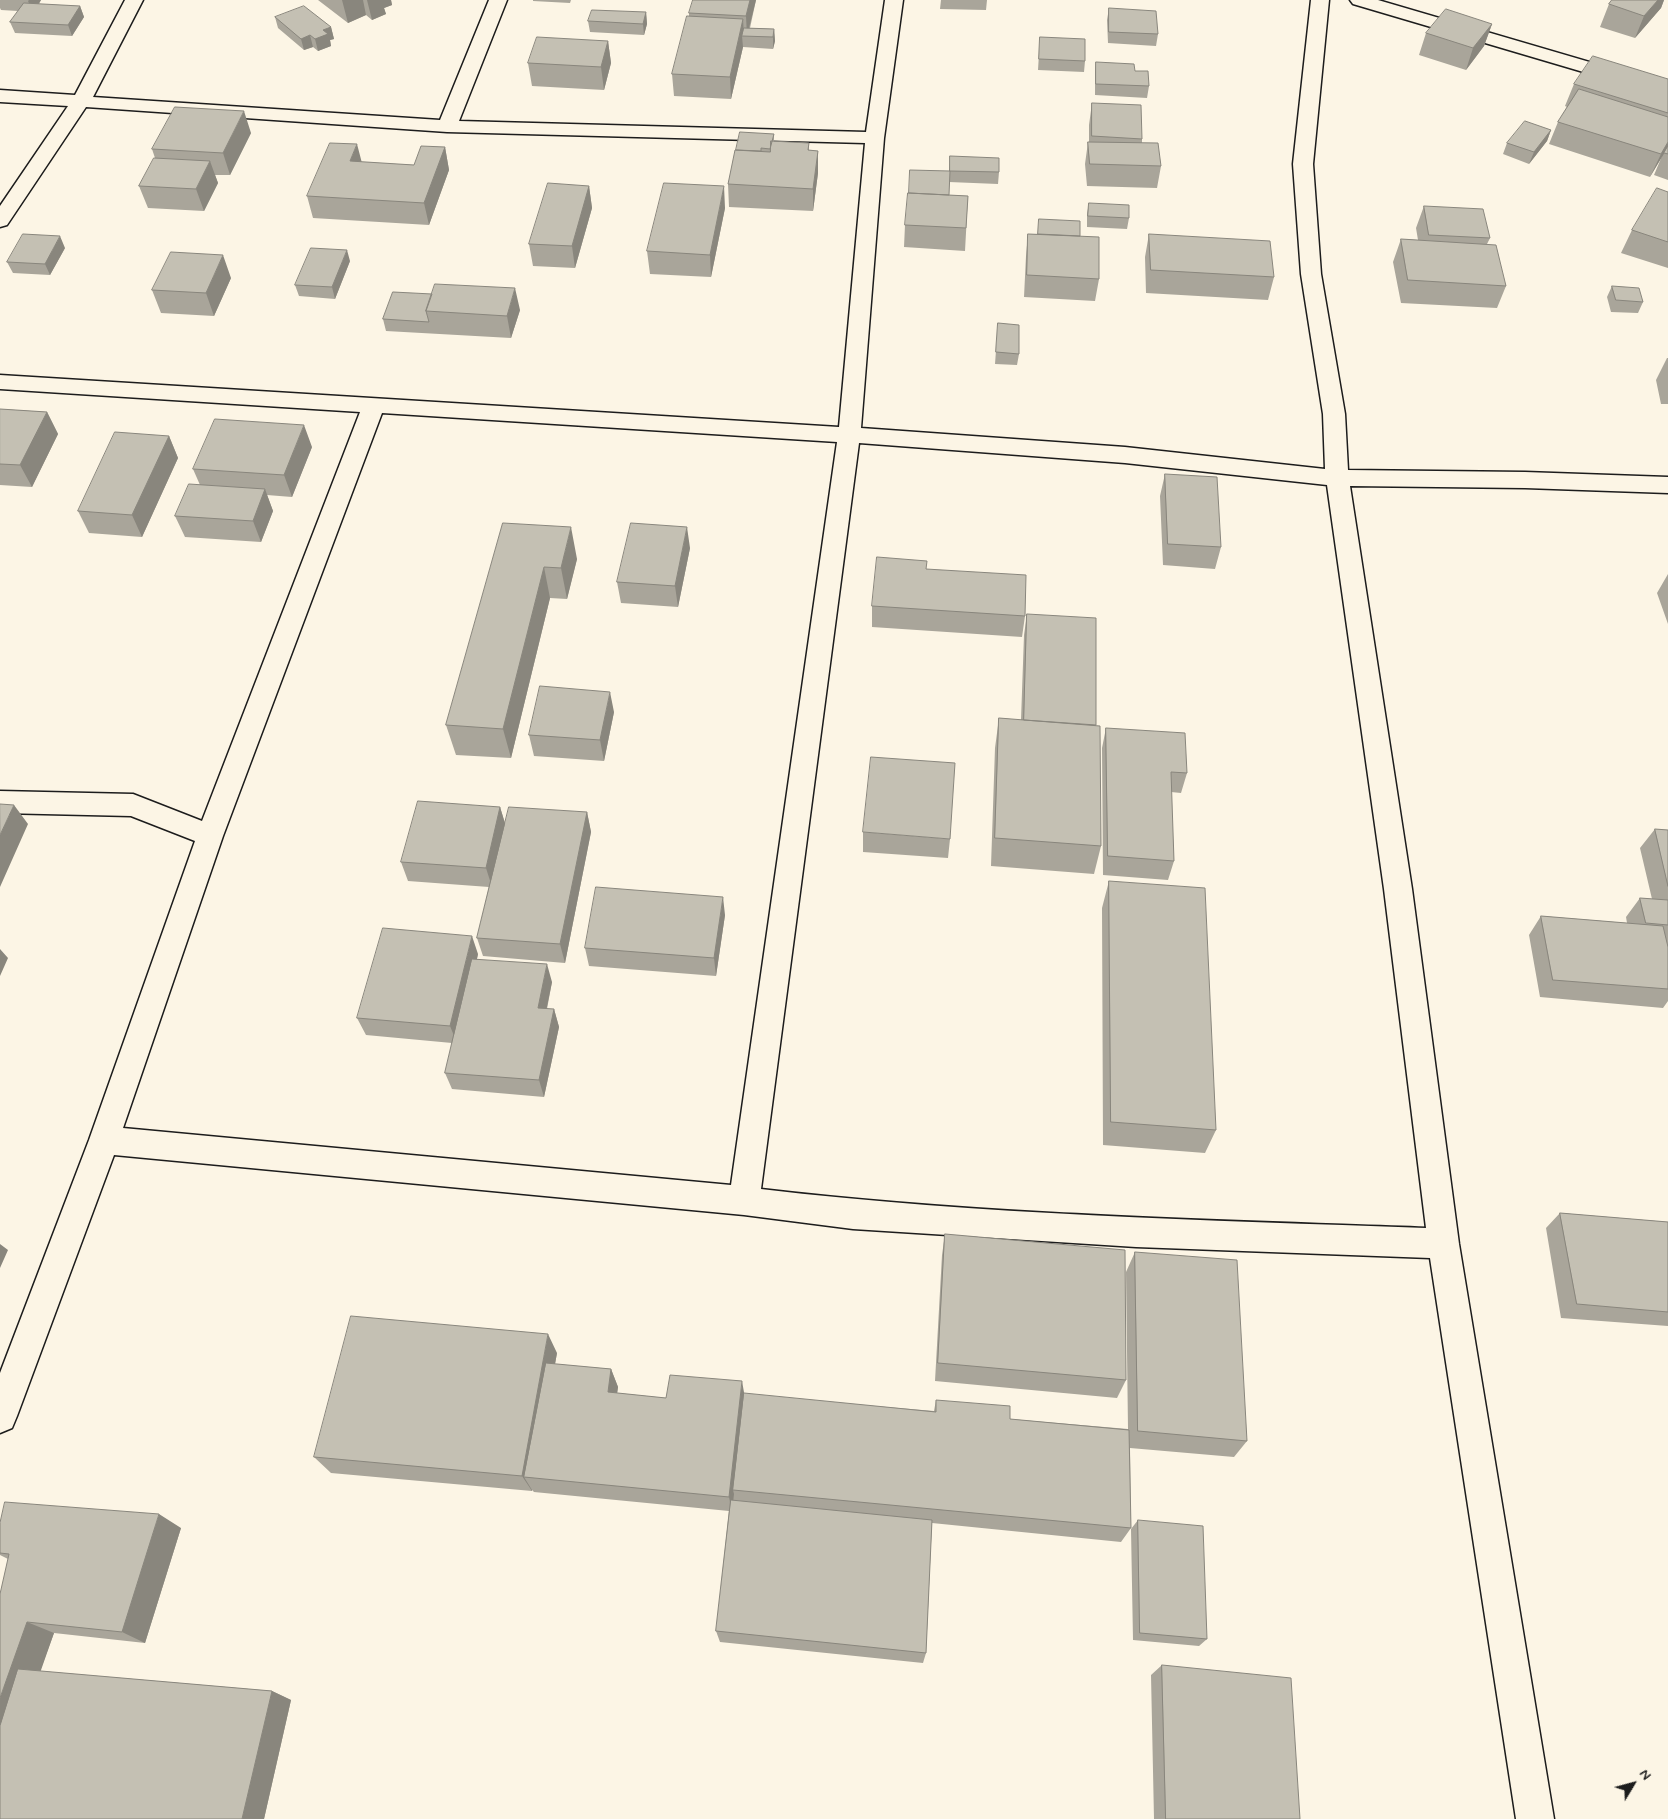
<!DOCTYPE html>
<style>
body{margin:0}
#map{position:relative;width:1668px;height:1819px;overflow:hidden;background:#fcf5e5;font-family:Mynerve,sans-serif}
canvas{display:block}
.north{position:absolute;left:1608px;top:1759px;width:50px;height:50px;-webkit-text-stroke:4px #fcf5e5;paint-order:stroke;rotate:53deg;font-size:14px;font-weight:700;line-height:20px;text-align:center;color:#1c1c1c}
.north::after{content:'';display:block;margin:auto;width:18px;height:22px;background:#1c1c1c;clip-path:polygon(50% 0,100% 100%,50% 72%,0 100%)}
</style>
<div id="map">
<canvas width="1668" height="1819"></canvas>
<div class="north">N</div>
</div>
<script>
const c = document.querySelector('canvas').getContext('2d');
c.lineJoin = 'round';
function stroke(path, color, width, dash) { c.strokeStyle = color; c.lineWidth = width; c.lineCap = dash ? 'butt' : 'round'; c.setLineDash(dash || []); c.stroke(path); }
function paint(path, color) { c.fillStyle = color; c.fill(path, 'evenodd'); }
const street = new Path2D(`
 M125 0H143L93 97 440 120 489 0H507L459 121 866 132 885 0H903L884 138 861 428 1125 447 1325 469 1323 414 1301 274 1293 164 1311 0H1329L1313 164 1321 274 1345 414 1348 470 1525 472 1668 477V493L1525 488 1350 486 1412 889 1459 1244 1554 1819H1516L1430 1258 1136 1247 853 1229 744 1215 114 1155 17 1416 12 1428 0 1433V1373L89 1140 195 841 131 816 0 813V791L133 794 202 821 360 412 0 389V375L839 427 865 143 447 132 86 107 7 225 0 227V206L68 106 0 102V90L75 95ZM382 413 837 442 731 1185 123 1128 223 836ZM859 443 1125 463 1327 485 1384 889 1426 1228C1204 1220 981 1215 761 1189Z
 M1350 0H1378L1668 85V97L1353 4Z`);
const wall = new Path2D(`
 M0 0H41L39 4 80 6 84 17 72 36 15 33 10 22 18 11 1 10 0 8Z
 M318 0H391L392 5 384 8 386 14 372 20 366 15 348 23Z
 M533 0H571L570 3 533 1Z
 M756 0 750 28 774 29 775 41 773 49 743 47 731 99 674 96 672 74 689 16V13Z
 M941 0H987L986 10 940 9Z
 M1612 0H1664L1661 8 1635 38 1600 27 1609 4Z
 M1109 8 1158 34 1156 46 1108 43 1107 20Z
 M646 12 647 24 644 35 590 32 588 21Z
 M275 17 331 27 334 39 330 40 331 46 318 51 313 47 304 50 278 28Z
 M1492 24 1484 46 1466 70 1419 55 1426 33Z
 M1040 37 1085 61 1084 72 1038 70Z
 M608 41 611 63 604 90 532 86 528 63Z
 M1096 62 1135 71 1149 86 1147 98 1095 95V73Z
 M1668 79V180L1654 175 1662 156 1650 177 1549 144 1558 122 1567 107 1565 106 1574 84Z
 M1092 103 1142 139V143L1161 166 1157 188 1087 186 1085 164 1088 142H1089V125Z
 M1551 130 1547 141 1529 164 1503 154 1507 143Z
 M251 133 230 175H215L218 183 204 211 148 208 139 186 155 158 152 149Z
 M774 134V142L809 143V150L818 151V173L813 211 729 207 728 184 736 150Z
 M445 147 449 170 429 225 313 218 307 196 362 162 414 165Z
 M950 156 999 172 998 184 949 182V195L968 196 965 251 904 247 905 225 949 171Z
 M589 186 592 208 575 268 533 266 529 244Z
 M1668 192V268L1621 253 1632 230Z
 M1089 203 1129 218 1127 229 1087 227V214Z
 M1424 206 1490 238 1487 244 1506 286 1497 308 1401 303 1393 262 1401 239 1418 240 1416 228Z
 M725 208 711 277 650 274 647 251Z
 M1039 219 1080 236 1099 279 1095 301 1024 297 1026 256 1028 234H1038Z
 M1149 234 1274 277 1268 300 1146 293 1145 257Z
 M65 248 50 275 13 273 7 262Z
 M350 261 335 299 299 296 295 285Z
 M231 278 214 316 161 313 152 290Z
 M1612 286 1643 302 1638 313 1611 312 1607 297Z
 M393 292 520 310 511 338 386 331 383 319Z
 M998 323 1019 354 1017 365 995 364Z
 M1667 358H1668V404H1661L1656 380Z
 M0 409 47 412 58 434 32 487 0 485Z
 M169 436 178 458 142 537 89 533 78 511Z
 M312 447 292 497 267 495 273 511 261 542 185 537 175 516 200 485 193 469Z
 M1165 474 1221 547 1215 569 1163 565 1160 496Z
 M503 523 577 559 567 599 550 598 511 758 456 755 446 725Z
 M690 548 678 607 621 603 617 582Z
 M927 569 1025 616 1022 637 872 627V606Z
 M1668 574V624L1657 593Z
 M1027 614 1096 725 1101 846 1094 874 991 866 995 748 999 718 1021 720 1024 635Z
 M614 712 604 761 534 756 529 735Z
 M1106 728 1187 773 1181 793 1171 792 1174 861 1168 880 1103 875 1102 748Z
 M500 807 505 823 587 812 591 832 565 963 483 956 477 938 489 887 408 881 401 862Z
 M1655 829 1668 830V1001L1663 1008 1540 997 1529 935 1541 916 1627 923 1626 917 1640 898 1652 899 1640 848Z
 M863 832 950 839 948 858 863 852Z
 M1109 881 1216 1130 1205 1153 1103 1145 1102 908Z
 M725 915 716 976 589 966 585 948Z
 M478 954 477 959 552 982 547 1009H554L559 1027 544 1097 452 1089 445 1073 452 1043 366 1035 357 1018Z
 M1560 1213 1668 1222V1326L1561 1318 1546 1228Z
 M945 1234 1126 1380 1117 1398 935 1381 942 1255Z
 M1135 1252 1247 1441 1234 1457 1130 1448 1131 1528 1121 1542 932 1523 926 1653 923 1663 720 1642 716 1631 729 1511 534 1492 532 1490V1491L331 1473 314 1457 557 1353 555 1364 611 1369 618 1387 617 1393 666 1398 744 1395 934 1411 936 1400 1010 1419 1128 1429 1126 1272Z
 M1138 1520 1207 1639 1199 1646 1133 1640 1131 1529Z
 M0 1523 181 1528 145 1643 54 1633 40 1671 272 1691 291 1700 264 1819H0L8 1559 0 1555Z
 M1162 1665 1300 1819H1154L1151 1675Z`);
const shadedWall = new Path2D(`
 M29 0H41L33 12 28 1Z
 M342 0H363L366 15 348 23Z
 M367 0H391L392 5 384 8 386 14 372 20Z
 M750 0H756L747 36 746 16Z
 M1658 0H1664L1661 8 1635 38 1644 16Z
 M80 6 84 17 72 36 68 25Z
 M646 12 647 24 644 35 643 24Z
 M743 19 744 36H742L743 47 731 99 730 77Z
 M1492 24 1484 46 1466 70 1473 48Z
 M331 27 334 39 330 40 331 46 318 51 315 39 323 30Z
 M774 29 775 41 773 49V37Z
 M310 35 313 47 304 50 301 39Z
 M608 41 611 63 604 90 601 67Z
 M244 111 251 133 230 175 223 153Z
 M1551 130 1547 141 1529 164 1534 152Z
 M1668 142V147L1650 177 1661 154Z
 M357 144 363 167 350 161Z
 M445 147 449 170 429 225 424 203Z
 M818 151V173L813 211V189Z
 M210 161 218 183 204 211 196 189Z
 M589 186 592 208 575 268 572 246Z
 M724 186 725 208 711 277 710 255Z
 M60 236 65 248 50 275 45 264Z
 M347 250 350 261 335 299 332 287Z
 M223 255 231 278 214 316 206 293Z
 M515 288 520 310 511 338 507 316Z
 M47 412 58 434 32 487 20 465Z
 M304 425 312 447 292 497 284 475Z
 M169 436 178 458 142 537 132 515Z
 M265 489 273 511 261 542 253 521Z
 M571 527 577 559 567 599 561 568Z
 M687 527 690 548 678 607 675 586Z
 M544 567 550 598 511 758 503 729Z
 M610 692 614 712 604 761 600 740Z
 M14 805 28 824 0 887V835Z
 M500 807 506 827 492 887 486 868Z
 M587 812 591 832 565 963 560 944Z
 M723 897 725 915 716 976 714 958Z
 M472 936 478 954 457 1043 450 1026Z
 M0 949 8 958 0 976Z
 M547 964 552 982 543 1026 538 1008Z
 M554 1009 559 1027 544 1097 539 1080Z
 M0 1244 8 1250 0 1268Z
 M548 1334 557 1353 534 1478 524 1477 532 1490V1491L522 1476Z
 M611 1369 618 1387 615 1409 608 1392Z
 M742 1381 745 1398 733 1490 734 1494 732 1512 729 1497Z
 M159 1514 181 1528 145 1643 122 1632Z
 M27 1622 54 1633 0 1787V1698Z
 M272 1691 291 1700 264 1819H242Z`);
const building = new Path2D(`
 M693 0H750L746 16 689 13Z
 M1612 0H1658L1644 16 1609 4Z
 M24 3 80 6 68 25 10 22Z
 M304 6 331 27 323 30 328 34 315 39 310 35 301 39 275 17Z
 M1109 8 1156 11 1158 34 1109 32Z
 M1446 9 1492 24 1473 48 1426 33Z
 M592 10 646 12 643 24 588 21Z
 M687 16 743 19 730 77 672 74Z
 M744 28 774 29 773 37 742 36Z
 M537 37 608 41 601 67 528 63Z
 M1040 37 1085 39V61L1039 59Z
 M1593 56 1668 79V113L1574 84Z
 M1096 62 1134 64 1135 71H1148L1149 86 1096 84Z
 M1579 89 1668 117V142L1661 154 1558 122Z
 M1092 103 1141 105 1142 139 1092 136Z
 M175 107 244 111 223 153 152 149Z
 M1525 121 1551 130 1534 152 1507 143Z
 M740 132 774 134 770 149 761 148V151L736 150Z
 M771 141 809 143 808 150 818 151 813 189 728 184 735 150 770 152Z
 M1088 142 1158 143 1161 166 1090 164Z
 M330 143 357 144 350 161 414 165 421 146 445 147 424 203 307 196Z
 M1668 146V154L1664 153Z
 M950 156 999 158V172L950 171Z
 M154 158 210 161 196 189 139 186Z
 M910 170 950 171 949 195 909 193Z
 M548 183 589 186 572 246 529 244Z
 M664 183 724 186 710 255 647 251Z
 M1657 188 1668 192V242L1632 230Z
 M908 193 968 196 966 228 905 225Z
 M1089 203 1129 205V218L1088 216Z
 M1424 206 1483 209 1490 238 1429 235Z
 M1039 219 1080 221V236L1038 234Z
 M23 234 60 236 45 264 7 262Z
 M1028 234 1099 237V279L1027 275Z
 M1149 234 1270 241 1274 277 1151 270Z
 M1401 239 1496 245 1506 286 1408 280Z
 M311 248 347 250 332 287 295 285Z
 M171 252 223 255 206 293 152 290Z
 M435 284 515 288 507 316 426 311Z
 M1612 286 1639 288 1643 302 1616 300Z
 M393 292 432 294 426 311 429 322 383 319Z
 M998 323 1019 325V354L996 352Z
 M0 409 47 412 20 465 0 464Z
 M215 419 304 425 284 475 193 469Z
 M115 432 169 436 132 515 78 511Z
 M1165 474 1217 477 1221 547 1168 544Z
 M189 484 265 489 253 521 175 516Z
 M503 523 571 527 561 568 544 567 503 729 446 725Z
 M631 523 687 527 675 586 617 582Z
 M877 557 927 561 926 569 1026 575 1025 616 872 606Z
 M1027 614 1096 618V725L1024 720Z
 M540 686 610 692 600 740 529 735Z
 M999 718 1100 726 1101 846 995 838Z
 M1106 728 1185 733 1187 773 1171 772 1174 861 1108 856Z
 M871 757 955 763 950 839 863 832Z
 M418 801 500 807 486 868 401 862Z
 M0 804 14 805 0 835Z
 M509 807 587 812 560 944 477 938Z
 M1655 829 1668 830V886Z
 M1109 881 1205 888 1216 1130 1111 1122Z
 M596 887 723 897 714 958 585 948Z
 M1640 898 1668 900V925L1646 923Z
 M1541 916 1663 926 1668 947V989L1553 980Z
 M383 928 472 936 450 1026 357 1018Z
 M472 959 547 964 538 1008 554 1009 539 1080 445 1073Z
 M1560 1213 1668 1222V1312L1577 1304Z
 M945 1234 1125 1250 1126 1380 938 1363Z
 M1135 1252 1237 1260 1247 1441 1138 1431Z
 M351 1316 548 1334 522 1476 314 1457Z
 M546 1363 611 1369 608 1392 666 1398 670 1375 742 1381 729 1497 524 1477Z
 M744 1393 936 1412V1400L1010 1406V1419L1129 1430 1131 1528 733 1490Z
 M731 1500 932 1520 926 1653 716 1631Z
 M5 1502 159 1514 122 1632 27 1622 0 1698V1594L9 1554 0 1553V1523Z
 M1138 1520 1203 1526 1207 1639 1140 1633Z
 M1162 1665 1291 1678 1300 1819H1166Z
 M18 1669 272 1691 242 1819H0V1726Z`);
stroke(street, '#1c1c1c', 3);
paint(street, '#fcf5e5');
paint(wall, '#a9a59a');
paint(shadedWall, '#89867d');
paint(building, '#c4c0b3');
stroke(building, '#89867d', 1);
</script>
